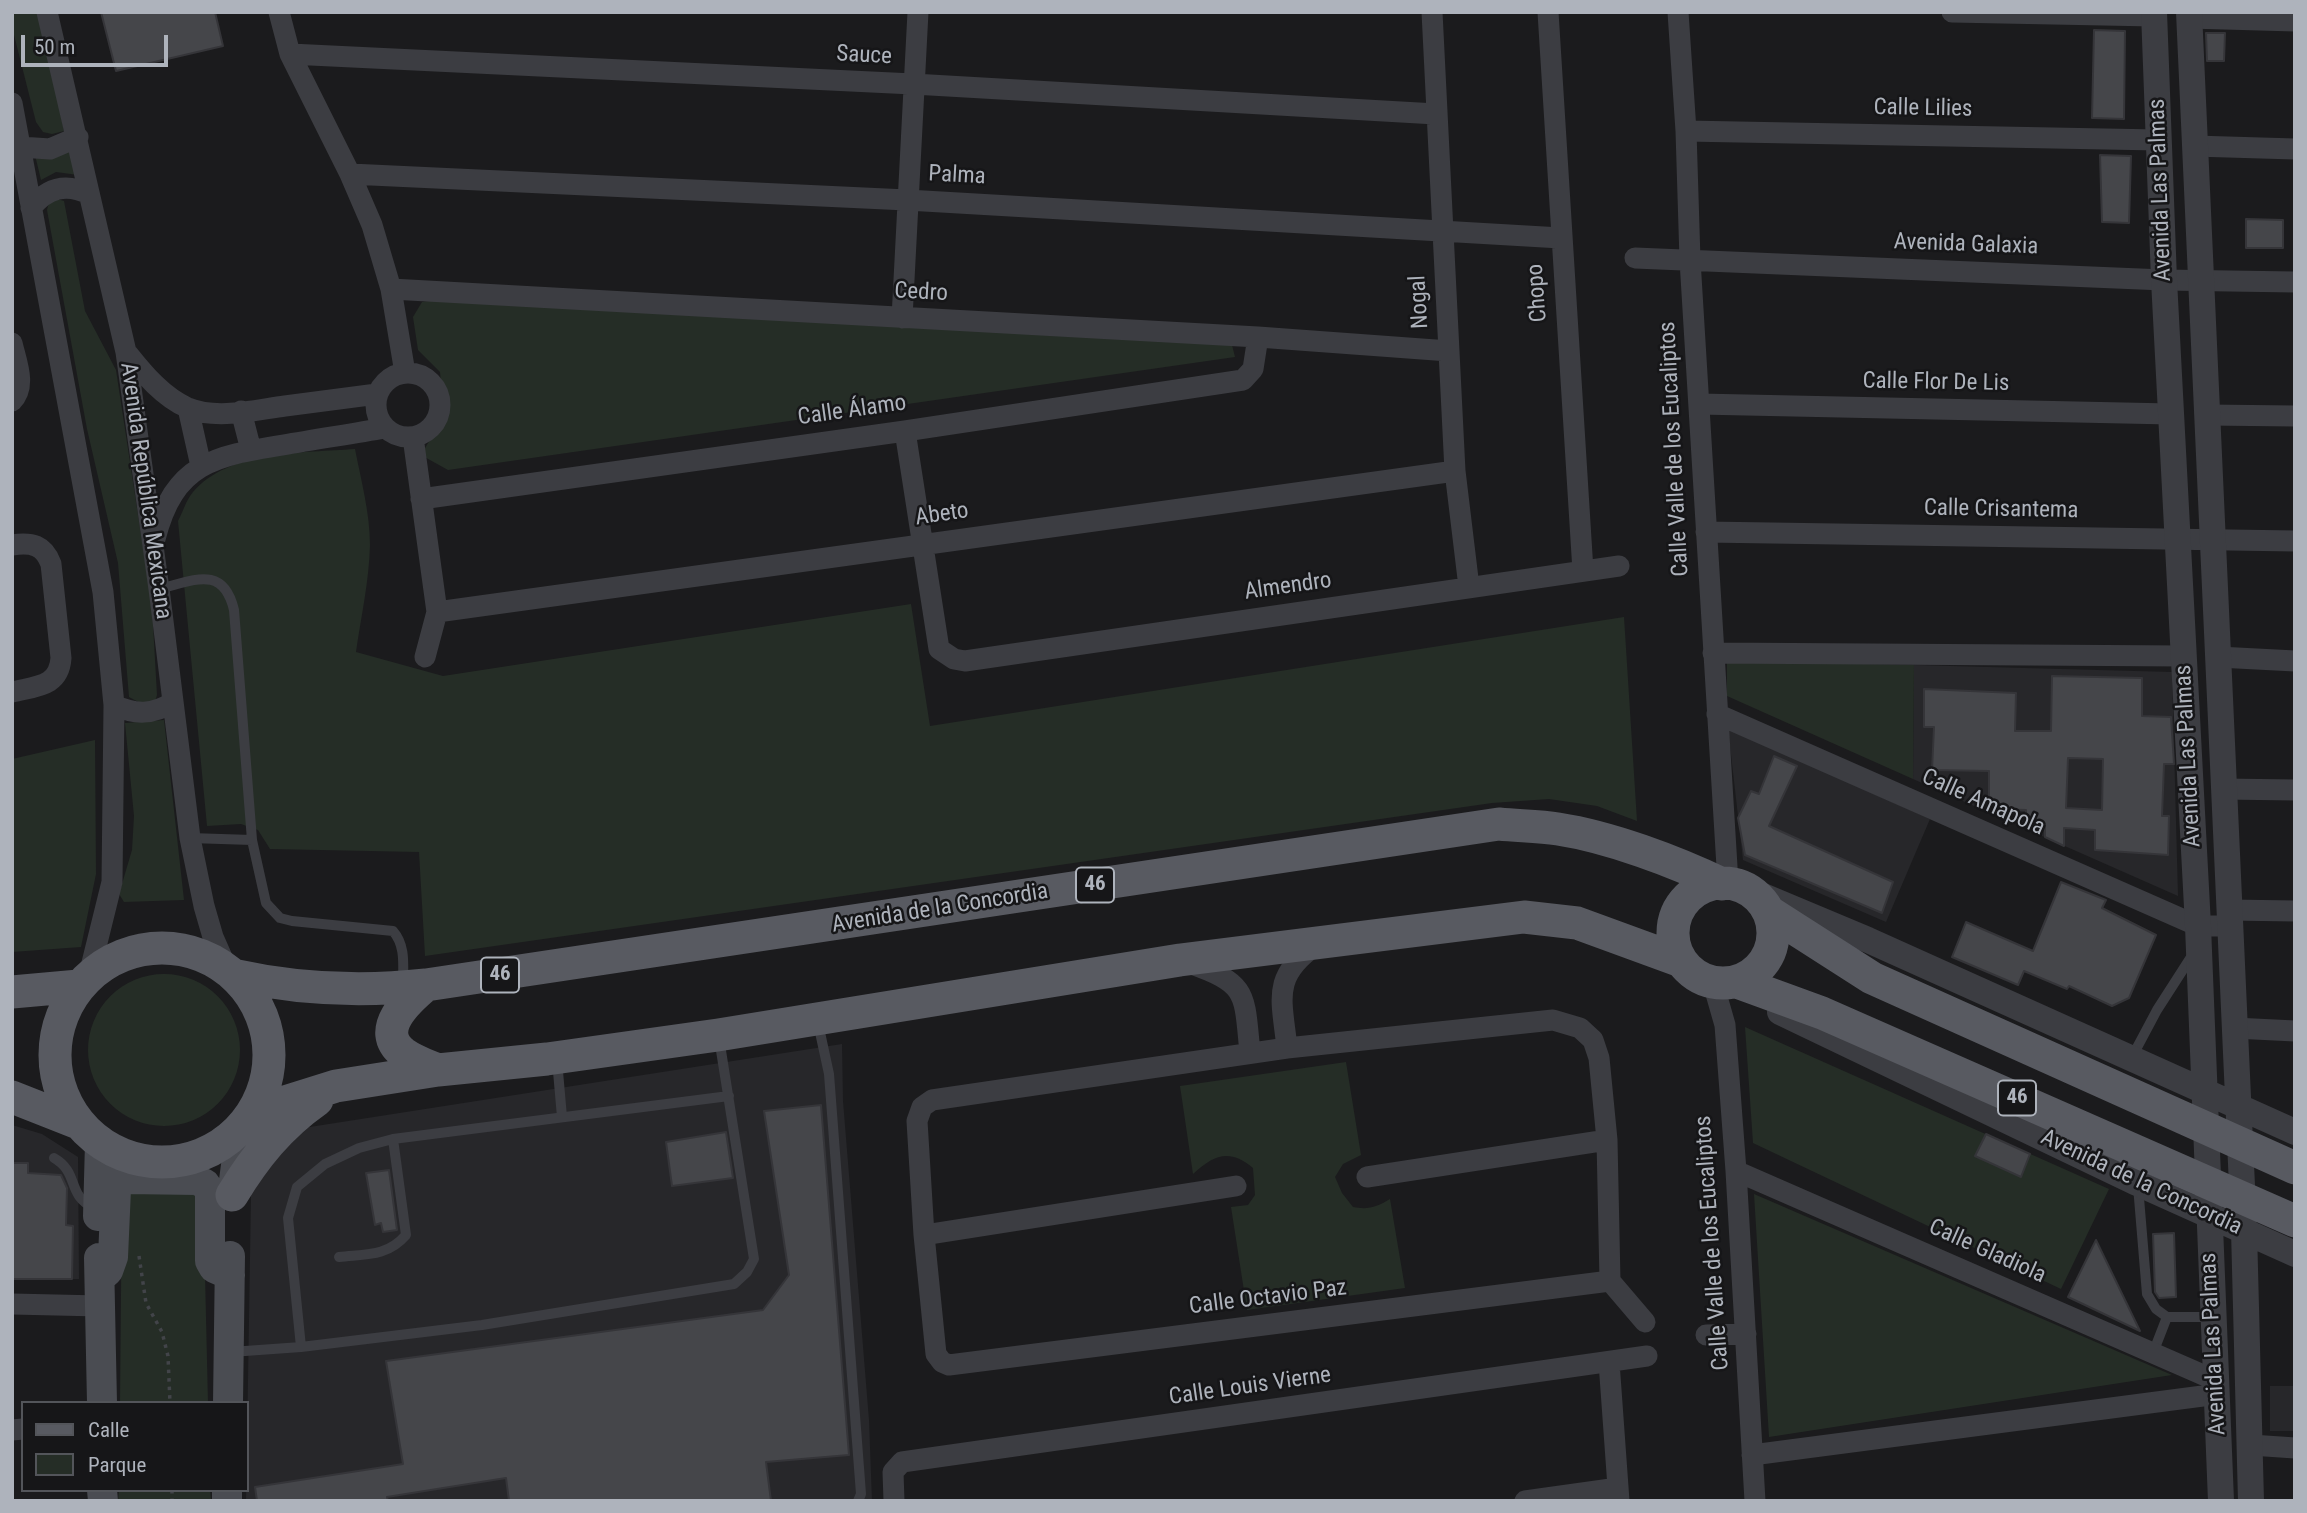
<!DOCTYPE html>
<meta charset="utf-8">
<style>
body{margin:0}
#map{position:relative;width:2307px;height:1513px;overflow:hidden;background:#1b1b1d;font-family:"Roboto Condensed",sans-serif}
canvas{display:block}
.frame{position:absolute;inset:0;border:14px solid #aeb3bc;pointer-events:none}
.legend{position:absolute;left:21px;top:1401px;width:228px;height:91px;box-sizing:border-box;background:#161618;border:2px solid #53555a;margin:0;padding:9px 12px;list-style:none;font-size:21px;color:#aeb3bc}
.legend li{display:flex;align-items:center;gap:14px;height:35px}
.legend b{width:35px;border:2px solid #53555a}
.scale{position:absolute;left:21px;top:35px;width:147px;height:32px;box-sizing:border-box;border:4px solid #aeb3bc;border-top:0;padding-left:9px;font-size:21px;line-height:24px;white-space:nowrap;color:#aeb3bc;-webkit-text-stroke:5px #161618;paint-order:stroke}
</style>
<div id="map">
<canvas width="2307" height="1513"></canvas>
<div class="frame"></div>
<ul class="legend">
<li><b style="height:9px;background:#585a61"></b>Calle</li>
<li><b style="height:19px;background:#252d26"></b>Parque</li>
</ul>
<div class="scale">50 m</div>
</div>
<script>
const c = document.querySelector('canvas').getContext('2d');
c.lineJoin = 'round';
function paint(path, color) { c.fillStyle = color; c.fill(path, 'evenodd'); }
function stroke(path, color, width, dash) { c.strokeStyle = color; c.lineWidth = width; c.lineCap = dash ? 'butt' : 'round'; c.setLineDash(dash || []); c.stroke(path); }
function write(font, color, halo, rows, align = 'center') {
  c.font = font + ' "Roboto Condensed",sans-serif'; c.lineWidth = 5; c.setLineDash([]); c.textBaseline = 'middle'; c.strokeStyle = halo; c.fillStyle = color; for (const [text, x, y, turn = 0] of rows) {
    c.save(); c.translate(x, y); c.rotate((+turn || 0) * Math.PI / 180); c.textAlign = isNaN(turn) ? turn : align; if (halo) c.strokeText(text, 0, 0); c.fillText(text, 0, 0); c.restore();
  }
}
const built = new Path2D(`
 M1914 665 2172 672 2178 896 1913 779Z
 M1728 728 1930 819 1886 922 1743 860Z
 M842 1044 843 1101 869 1420 872 1501H246L252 1136Z
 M12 1125 42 1134 78 1157 79 1279H12Z
 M2270 1386H2295V1431H2270Z`);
const green = new Path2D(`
 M12 12H41L64 131 52 134 43 132 36 122 12 27Z
 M69 152 78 175 56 172 41 180 35 155Z
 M57 199 64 201 85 311 116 370 152 607 157 695 155 702 142 704 129 697 118 563 87 429 47 210 49 202Z
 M437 300 1231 341 1235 357 448 470 421 455 444 416 440 372 418 350 413 317 422 302Z
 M355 449C361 480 370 513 370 545 369 582 361 617 356 652L443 676 911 604 930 726 1624 617 1637 821 1597 806 1549 799 1492 803 425 956 419 852 270 849 258 830 241 824 207 826 178 521C183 512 186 500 193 492 229 450 304 453 355 449Z
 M1727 661 1914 665 1913 779 1727 696Z
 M164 720 184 900 124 902 119 894 132 850 134 816 125 723Z
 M95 740 96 874 81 947 12 952V759Z
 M88 1050a76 76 0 1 1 152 0a76 76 0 1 1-152 0Z
 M1745 1027 2109 1189 2061 1289 1753 1143Z
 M1346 1062 1361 1155 1343 1164 1335 1177 1342 1193 1353 1207C1368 1210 1377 1207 1390 1199L1405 1288 1247 1310 1231 1207 1248 1205 1255 1195 1253 1168C1229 1148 1214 1155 1193 1174L1180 1086Z
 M122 1184 203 1188 208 1403H120Z
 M1754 1194 2172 1375 1769 1437Z
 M119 1490H210L211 1501H118Z`);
const building = new Path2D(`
 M101 12H215L223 46 116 71Z
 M2094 30 2125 31 2124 119 2092 118Z
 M2206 33H2225L2224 61H2207Z
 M2100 155 2131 156 2129 223 2102 222Z
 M2246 219 2283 220V248H2246Z
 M2052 676 2142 678V716L2171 717 2174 764H2164L2162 816H2169L2168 855 2095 850V830L2064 828V846L2045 837V826H2026V810L1989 809V771L1932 770 1934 727H1924V689L2016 693 2015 731H2051ZM2068 758 2103 759 2102 810 2066 808Z
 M1774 756 1797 766 1769 826 1893 882 1882 913 1745 855 1738 818 1751 791 1759 794Z
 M2061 882 2106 900 2102 908 2156 935 2129 998 2112 1006 2069 986 2067 989 2024 971 2018 985 1952 957 1966 922 2033 951Z
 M821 1105 849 1455 766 1462 771 1501H509L506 1478 387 1497 388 1501H257L255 1487 403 1464 386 1361 763 1310 789 1275 764 1111Z
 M726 1132 733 1178 672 1186 666 1142Z
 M1986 1134 2030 1154 2021 1177 1975 1156Z
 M12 1163H28V1173L61 1175 67 1188 66 1225 73 1226 72 1279H12Z
 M389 1170 397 1230 383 1232 381 1223 375 1225 366 1173Z
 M2174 1233 2176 1297 2159 1298 2155 1292 2153 1234Z
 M2096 1240 2140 1331 2068 1297Z`);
const path = new Path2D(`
 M139 1256 146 1303 162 1332 168 1356 170 1403
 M172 1490V1501`);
const service = new Path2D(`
 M159 589C193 581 223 564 234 610L252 840
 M190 838 252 840 266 903 280 918 292 921 393 931C406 946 403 965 403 985
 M818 1023 829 1074 861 1494 858 1501
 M2132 1057 2157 1010 2193 954
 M557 1060 562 1117
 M54 1158C80 1173 66 1195 94 1208
 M2138 1186 2147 1294 2156 1309 2167 1317H2213
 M339 1257C365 1254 387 1257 406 1235L393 1139
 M301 1347 288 1218 297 1187 325 1164 359 1148 393 1139 729 1096
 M231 1352 301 1347 482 1325 734 1284 747 1272 754 1259 719 1038
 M2153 1353 2167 1317`);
const minor = new Path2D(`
 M47 12 126 352 159 589 190 838 204 906 213 937 228 971
 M279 12 290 54 350 174 372 225 391 289 405 373
 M1432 12 1455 471 1469 587
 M1548 12 1583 571
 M1678 12 1686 131 1690 260 1728 883
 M1952 12 2154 16
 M2189 18 2295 21
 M290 54 913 84 1436 114
 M12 103 103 592 114 705 112 882 89 975
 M1686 131 2158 140
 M2194 146 2295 149
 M20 147 50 149 78 137
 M350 174 907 200 1561 238
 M31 208C47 188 66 183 89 194
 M1635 258 2164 280 2295 282
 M391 289 1258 337 1449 351
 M902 318 918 12
 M12 343C16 361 27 386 12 401
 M128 354C144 374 163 397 188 408 217 420 255 410 285 406 316 402 346 398 377 394
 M376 405a32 32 0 1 1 64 0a32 32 0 1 1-64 0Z
 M1699 404 2171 414
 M188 408 201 466
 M241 411 251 450
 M2207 415 2295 416
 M905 431 939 649 954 659 965 661 1619 566
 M413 437 437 612 425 657
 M421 499 905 431 1243 380 1253 369 1258 337
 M1706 532 2295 541
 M155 539C174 463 214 456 283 445 317 439 351 434 385 428
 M12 545C32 542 44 545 51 564L61 658C59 687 36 686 12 692
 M437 612 1455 471
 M1713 653 2184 656
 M2218 657 2295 661
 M114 705C135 715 153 715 173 702
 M1717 714 2198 926H2230
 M2223 789 2295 790
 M2229 910 2295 911
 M1189 963C1249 984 1244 993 1250 1053
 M1713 983 1725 1025 1736 1171 1755 1501
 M1553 1020 1580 1028 1593 1040 1599 1058 1607 1140 1610 1281 949 1365 942 1362 936 1354 924 1235 917 1121 922 1107 932 1100 1287 1048Z
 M2234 1028 2295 1031
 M1287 1048C1282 999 1271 977 1316 945
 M1736 1171 2217 1381
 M1367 1177 1607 1140
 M924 1235 1236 1186
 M1610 1281 1645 1322
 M12 1304 100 1306
 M1706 1335 1746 1334
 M1609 1362 1619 1501
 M12 1430 23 1429
 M2251 1445 2295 1448
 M1752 1455 2218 1394
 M894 1501 893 1472 902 1462 1647 1356
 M1525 1501 1618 1488`);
const tertiary = new Path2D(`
 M2154 12 2164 280 2198 926 2221 1501
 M2189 12 2244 1230 2251 1501
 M1751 891 1868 940 2295 1132
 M1780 1012 2137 1183 2295 1254`);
const secondary = new Path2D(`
 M232 1196 241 1127
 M98 1216 100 1143
 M99 1258 102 1403
 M100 1278 108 1271 113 1257 116 1189 120 1182 127 1179 197 1180 205 1184 210 1191V1261L214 1268 230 1275
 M228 1403 230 1256
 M102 1490 103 1501
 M227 1501V1490`);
const primary = new Path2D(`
 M1673 933a50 50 0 1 1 100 0a50 50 0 1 1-100 0Z
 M1769 912 1872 978 2295 1168
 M55 1055a107 107 0 1 1 214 0a107 107 0 1 1-214 0Z
 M233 975C296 989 362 992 426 985L1499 824C1519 826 1539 826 1558 829 1610 837 1674 861 1722 884
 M1737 982 1822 1013 2295 1221
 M426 985C408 1000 374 1030 403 1053 414 1061 426 1065 438 1070
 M12 992 79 986
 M12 1097 78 1123
 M253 1112 336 1086 438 1070 547 1059 718 1035 1180 960 1524 917 1577 923 1681 961
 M232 1195C255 1157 280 1126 317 1100`);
const shields = [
 [1095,885,38],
 [500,975,38],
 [2017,1098,38]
];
const shieldNames = [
 ["46",1095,885],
 ["46",500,975],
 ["46",2017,1098]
];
const streetNames = [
 ["Sauce",864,56,3],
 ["Calle Lilies",1923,109,1],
 ["Palma",957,176,3],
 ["Avenida Las Palmas",2161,190,-92],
 ["Avenida Galaxia",1966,245,2],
 ["Cedro",921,293,3],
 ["Chopo",1538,293,-94],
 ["Nogal",1420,302,-93],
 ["Calle Flor De Lis",1936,383,1],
 ["Calle Álamo",852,411,-8],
 ["Calle Valle de los Eucaliptos",1675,449,-93],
 ["Avenida República Mexicana",145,491,82],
 ["Calle Crisantema",2001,510,1],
 ["Abeto",942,515,-8],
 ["Almendro",1288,587,-8],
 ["Avenida Las Palmas",2189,756,-93],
 ["Calle Amapola",1983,803,24],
 ["Avenida de la Concordia",940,909,-9],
 ["Avenida de la Concordia",2141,1183,25],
 ["Calle Valle de los Eucaliptos",1713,1243,-94],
 ["Calle Gladiola",1987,1252,24],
 ["Calle Octavio Paz",1268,1298,-7],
 ["Avenida Las Palmas",2214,1344,-93],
 ["Calle Louis Vierne",1250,1387,-8]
];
paint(built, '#27272a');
paint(green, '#252d26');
paint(building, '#45464a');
stroke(building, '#353539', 2);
stroke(path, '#424449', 3.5, [3.5, 5]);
stroke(service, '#3c3d42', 10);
stroke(minor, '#3c3d42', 21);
stroke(tertiary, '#3c3d42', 26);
stroke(secondary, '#4a4c52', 30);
stroke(primary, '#585a61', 33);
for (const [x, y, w] of shields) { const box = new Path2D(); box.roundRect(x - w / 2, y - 17.5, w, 35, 5); c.fillStyle = '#161618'; c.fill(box); stroke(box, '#aeb3bc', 2); }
write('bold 21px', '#aeb3bc', null, shieldNames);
write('23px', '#aeb3bc', '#161618', streetNames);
</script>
